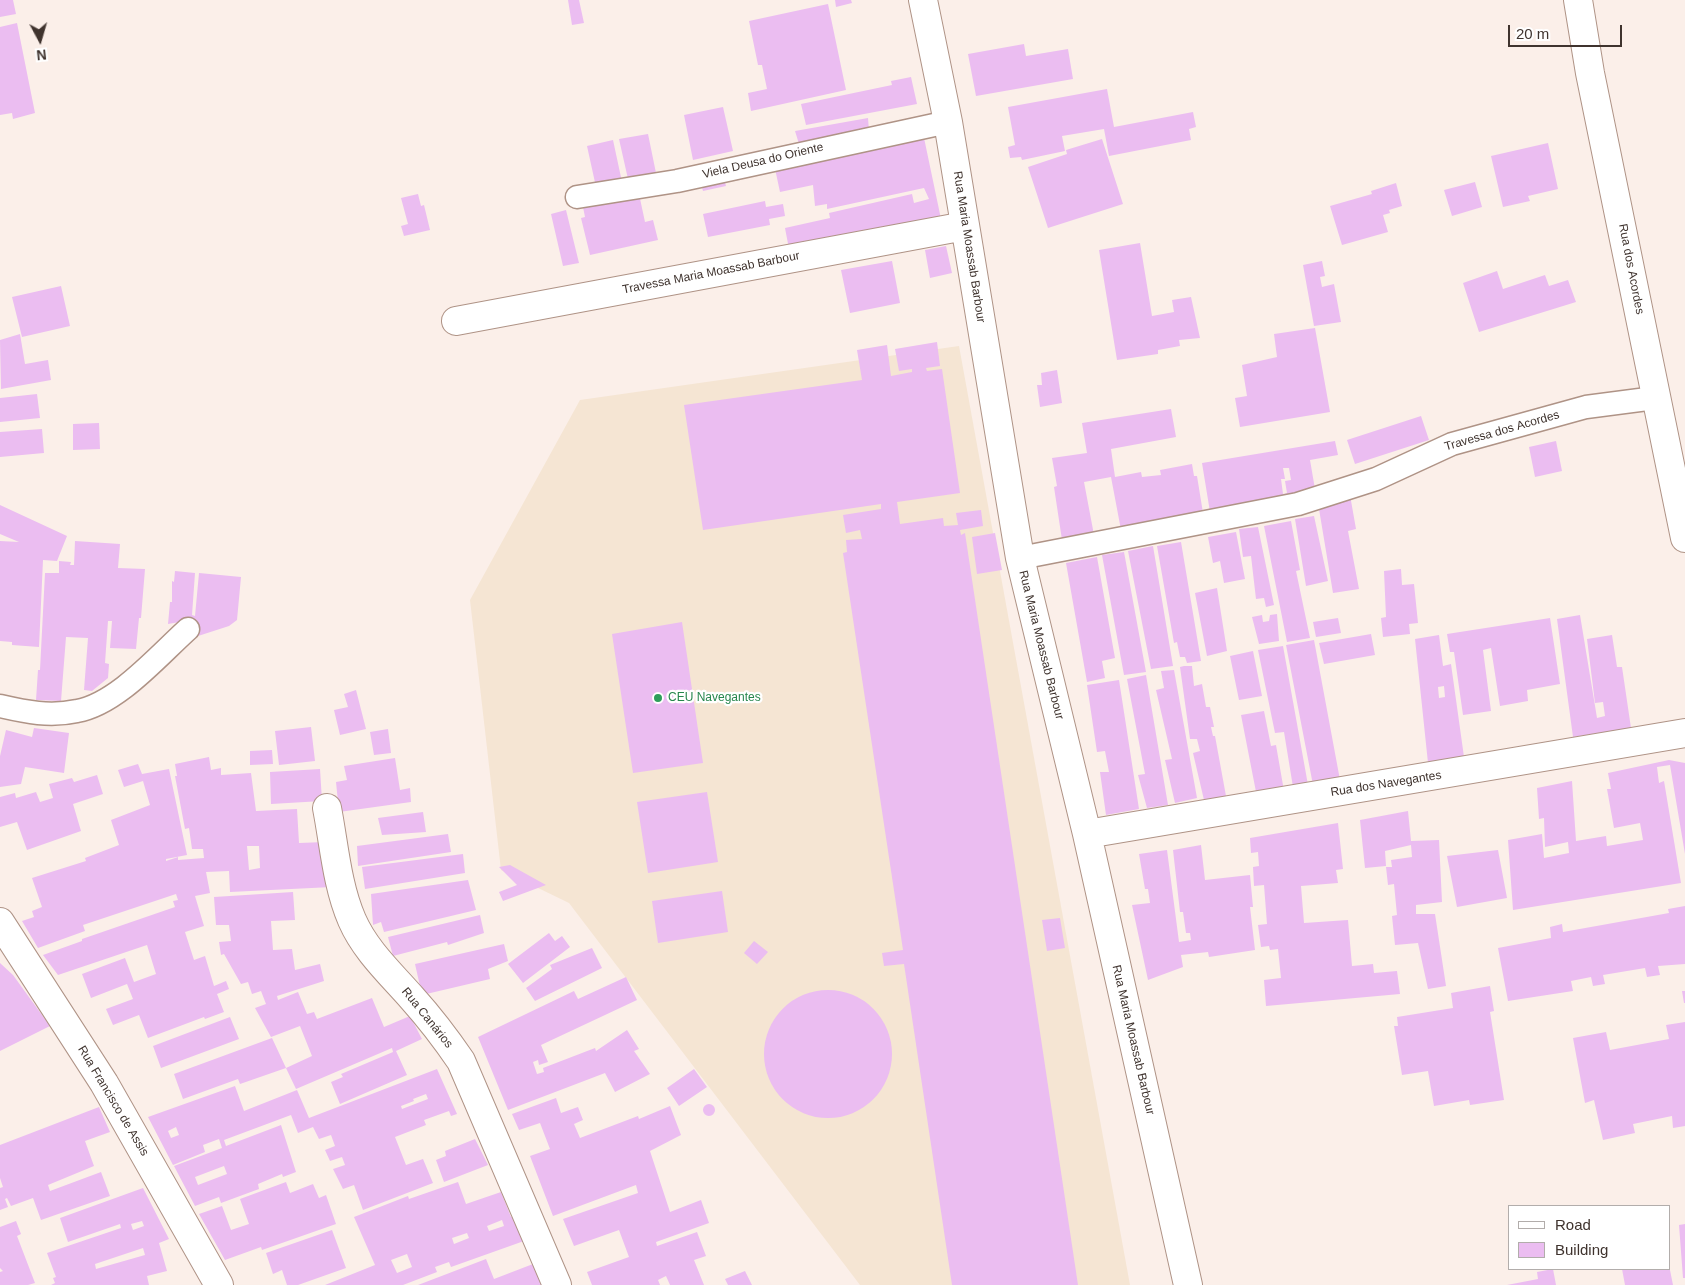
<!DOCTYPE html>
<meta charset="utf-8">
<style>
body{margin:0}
#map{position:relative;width:1685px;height:1285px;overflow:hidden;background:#fbefe9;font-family:Helvetica,sans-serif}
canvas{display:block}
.legend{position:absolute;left:1508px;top:1205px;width:162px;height:65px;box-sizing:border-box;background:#fff;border:1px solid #b2adab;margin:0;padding:6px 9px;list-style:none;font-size:15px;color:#3f332e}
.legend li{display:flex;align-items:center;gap:10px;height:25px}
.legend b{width:25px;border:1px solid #b2adab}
.north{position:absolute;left:15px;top:15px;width:50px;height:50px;-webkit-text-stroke:4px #fff;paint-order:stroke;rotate:174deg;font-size:14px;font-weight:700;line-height:20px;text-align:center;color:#3f332e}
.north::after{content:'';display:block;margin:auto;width:18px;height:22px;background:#3f332e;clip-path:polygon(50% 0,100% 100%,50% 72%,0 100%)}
.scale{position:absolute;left:1508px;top:25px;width:114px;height:22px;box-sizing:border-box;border:2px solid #3f332e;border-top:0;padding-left:6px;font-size:15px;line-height:18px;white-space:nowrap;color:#3f332e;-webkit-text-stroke:4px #fff;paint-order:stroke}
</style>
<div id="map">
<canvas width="1685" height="1285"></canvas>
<ul class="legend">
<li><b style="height:6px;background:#fff"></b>Road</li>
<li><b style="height:14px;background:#ebbdf1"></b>Building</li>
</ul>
<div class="north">N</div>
<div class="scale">20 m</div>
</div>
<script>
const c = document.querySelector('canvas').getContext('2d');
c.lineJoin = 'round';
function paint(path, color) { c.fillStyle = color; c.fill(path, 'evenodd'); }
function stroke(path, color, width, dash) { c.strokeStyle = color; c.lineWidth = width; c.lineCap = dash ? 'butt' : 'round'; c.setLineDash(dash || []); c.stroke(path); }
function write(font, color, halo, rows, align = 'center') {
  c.font = font + ' Helvetica,sans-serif'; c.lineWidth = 4.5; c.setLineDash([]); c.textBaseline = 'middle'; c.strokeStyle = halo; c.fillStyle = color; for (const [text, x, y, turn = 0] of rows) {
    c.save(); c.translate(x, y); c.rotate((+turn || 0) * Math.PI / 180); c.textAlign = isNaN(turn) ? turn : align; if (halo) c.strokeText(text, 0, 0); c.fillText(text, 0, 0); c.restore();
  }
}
const education = new Path2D(`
 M959 346 1130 1285H860L569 903 501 870 470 600 580 400Z`);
const building = new Path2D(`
 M0 0H13L16 14 0 17Z
 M568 0H579L584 23 572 25Z
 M835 0H851L852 3 836 7Z
 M828 4 846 90 751 111 748 93 767 89 762 65H758L749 21Z
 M17 23 35 113 13 119 12 113 0 115V27Z
 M1024 44 1026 56 1068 49 1073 79 976 96 968 54Z
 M911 77 917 104 806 125 801 104 892 85 891 81Z
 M1107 89 1114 127 1193 112 1196 127 1189 129 1191 140 1109 156 1104 129 1062 136 1065 151 1022 160 1021 157 1010 158 1008 147 1015 145 1008 107Z
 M723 107 733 151 693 160 684 115Z
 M868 118 869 131 799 144 795 131Z
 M923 133 941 219 789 249 785 228 830 218 829 213 912 194 914 203 929 199 924 188 827 209V204L815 206 813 185 780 192 774 164Z
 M648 134 656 173 628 179 619 139Z
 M1102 139 1123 204 1048 228 1028 167 1067 154 1066 150Z
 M613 140 622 182 596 187 587 146Z
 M1548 143 1558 189 1528 196 1530 201 1503 207 1491 156Z
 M723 175 726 186 703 191 700 180Z
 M1475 182 1482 207 1452 216 1444 190Z
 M1396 183 1402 206 1389 210 1390 213 1383 215 1388 232 1342 245 1330 206 1372 194 1371 191Z
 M418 194 421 206 424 205 430 230 404 236 401 226 408 224 401 198Z
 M639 194 645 222 653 220 658 240 590 255 581 218 585 217 583 207Z
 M765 201 766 207 783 204 785 216 769 219 770 225 708 237 703 214Z
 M566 210 579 263 563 266 551 214Z
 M1140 243 1152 316 1174 312 1172 300 1191 297 1200 338 1179 340 1180 346 1158 350V354L1117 360 1099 250Z
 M946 246 952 273 930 278 925 250Z
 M892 261 900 303 850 313 841 270Z
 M1322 261 1325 276 1320 277 1322 287 1334 284 1341 322 1314 326 1303 265Z
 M1497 271 1503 289 1545 275 1549 286 1568 280 1576 302 1479 332 1463 283Z
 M61 286 70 326 22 337 12 297Z
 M1315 328 1330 412 1240 427 1235 398 1247 396 1242 365 1277 357 1274 334Z
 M20 334 25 364 48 360 51 380 1 389 0 340Z
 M937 342 940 366 926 368 927 371 942 369 960 493 897 502 900 524 943 518 944 526 958 525 956 513 981 510 983 526 960 530 961 535 965 533 1078 1285H952L904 964 884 966 882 953 903 950 843 553 847 552 846 540 862 539 860 530 846 533 843 515 881 509V504L703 530 684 405 862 380 857 350 887 345 891 376 912 372V369L899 371 895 349Z
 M1057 370 1062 403 1040 407 1037 385H1042L1041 373Z
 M37 394 40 418 0 422V398Z
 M1171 409 1176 437 1111 449 1115 477 1141 472 1142 477 1161 475 1160 470 1192 464 1194 476H1197L1203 513 1121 530 1111 477 1084 482 1094 535 1062 540 1054 487 1057 486 1052 458 1087 453 1082 423Z
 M1421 416 1429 440 1355 464 1347 440Z
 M99 423 100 449 73 450V424Z
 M42 429 44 453 0 457V432Z
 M1335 441 1338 455 1310 460 1316 495 1210 512 1202 463ZM1283 468H1289L1291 480 1285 481 1287 493 1283 494 1281 479H1285Z
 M1556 441 1562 471 1535 477 1529 447Z
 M1350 495 1356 529 1348 531 1359 589 1333 593 1318 503Z
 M0 505 67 536 57 561 43 560 39 647 12 645V642L0 641V541L19 542 0 534Z
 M1314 516 1328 581 1306 586 1295 519Z
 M1291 521 1300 570 1296 571 1310 638 1287 642 1264 526Z
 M1258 527 1274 605 1266 607 1264 598 1256 599 1251 556 1243 557 1239 529Z
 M1236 532 1245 579 1224 583 1220 561 1213 563 1208 537Z
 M995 533 1002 570 977 574 972 537Z
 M75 541 120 544 118 568 145 569 141 618H139L136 649 110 648 112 621H108L105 663 109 664 108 678 92 691 84 690 88 638 66 637 61 701 36 700 38 670H40L45 573H59V561L71 562 70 565H74Z
 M1181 542 1201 661 1187 663 1185 657H1180L1177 642 1174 643 1157 546Z
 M1153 546 1173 666 1151 669 1128 551Z
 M1124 552 1146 672 1124 675 1102 555Z
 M1097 557 1115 658 1102 661 1105 678 1087 682 1066 563Z
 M1401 569 1402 585 1414 584 1418 623 1409 624 1410 634 1383 637 1381 618 1386 617 1384 571Z
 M175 571 195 573 192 615 195 616 199 573 241 577 237 620 229 626 195 637 191 620 168 624 170 602H172V581L174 582Z
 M1217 588 1227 651 1207 656 1195 593Z
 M1277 614 1279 641 1259 644 1252 617 1262 615 1263 622 1269 621 1270 615Z
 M1580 615 1597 718 1605 716 1603 702 1595 703 1587 639 1612 635 1617 667H1622L1631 728 1573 737 1557 619Z
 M1338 618 1341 633 1316 637 1313 622Z
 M1550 618 1560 684 1527 690 1528 701 1500 706 1491 648 1483 650 1491 711 1463 715 1454 652H1450L1447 634Z
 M682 622 703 763 633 773 612 634Z
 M1371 634 1375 655 1324 664 1319 643Z
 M1439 635 1443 666 1451 664 1464 757 1428 763 1415 639ZM1444 686 1445 697 1439 698 1438 687Z
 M1314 640 1340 780 1313 785 1286 645Z
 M1283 646 1308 785 1293 787 1284 732 1275 733 1258 650Z
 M1253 651 1262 696 1239 700 1230 656Z
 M1184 666H1192L1194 686 1202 684 1206 707H1210L1214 727H1211L1213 736H1215L1226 796 1204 800 1193 753 1200 751 1197 739H1190L1180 667Z
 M1174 670 1197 798 1175 803 1165 760 1172 759 1156 690 1164 688 1161 671Z
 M1146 675 1168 805 1147 808 1138 775 1145 774 1127 679Z
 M1119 680 1139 809 1106 815 1100 772H1109L1105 751 1097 752 1087 685Z
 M356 690 366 729 340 735 334 710 348 707 344 694Z
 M1264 711 1271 746 1276 745 1284 791 1257 797 1241 715Z
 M311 727 315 761 279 765 275 731Z
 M34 728 69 733 64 773 25 767 21 784 0 787V756L6 730 32 737Z
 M388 729 391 753 374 755 370 732Z
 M272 750 273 764 250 765V751Z
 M209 757 211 770 221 768V775L251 773 256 811 297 809 299 843 325 842 332 887 230 892 229 871 206 872 210 893 195 896 204 926 185 932 194 960 205 956 214 986 226 981 229 989 217 994 224 1012 205 1019 204 1017 148 1038 139 1015 113 1025 106 1009 133 999 127 984 91 998 82 974 125 958 134 982 156 974 147 945 58 975 43 955 82 941V939L175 907 173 901 178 900 176 894 83 925 85 931 38 948 22 921 34 917 32 911 42 907 32 878 86 861 85 858 119 845 111 820 150 805 143 781 124 787 118 770 138 764 142 774 169 769 187 855 166 859V861L178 857V860L204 858 203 849H192L189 828 185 829 175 776H177L175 764ZM247 846H259L260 868 249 870Z
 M395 758 400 790 410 788 411 802 339 812 336 782 347 780 344 766Z
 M1669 760 1685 763V854L1670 765 1657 767 1659 783 1664 781 1681 883 1513 910 1508 840 1542 834 1544 858 1569 853 1568 842 1545 847 1544 818 1539 819 1537 788 1572 781 1576 841 1606 836 1607 846 1643 840 1640 823 1614 828 1607 789H1611L1608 773Z
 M320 769 322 801 271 804 270 772Z
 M97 775 103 794 73 804 81 831 27 850 17 822 0 827V797L15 793 16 798 36 792 40 802 53 798 49 784 72 778 74 782Z
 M707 792 718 862 648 873 637 802Z
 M1408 811 1411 841 1439 840 1442 902 1416 905V914H1435L1446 986 1428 989 1418 943 1395 945 1392 916 1397 915 1394 884 1388 885 1386 867H1392L1391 860 1412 857 1411 845 1385 851 1386 866 1365 868 1360 820Z
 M423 812 426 832 382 835 378 818Z
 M1338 823 1343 869 1336 870 1338 883 1301 886 1304 923 1348 920 1352 966 1373 964 1374 973 1397 971 1400 994 1266 1006 1264 980 1281 978 1278 949 1270 950 1269 946 1261 947 1258 925 1267 924 1264 885 1254 886 1253 867 1259 866 1258 852 1251 853 1250 838Z
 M448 834 451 852 358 866 357 846Z
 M1201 845 1205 880 1250 875 1253 907H1250L1255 950 1209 957 1208 952 1181 955 1183 967 1148 980 1132 905 1150 903 1148 889H1145L1139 854 1167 850 1179 942 1191 940 1190 933H1186L1183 912H1180L1173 850Z
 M1498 850 1507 898 1457 907 1447 856Z
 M463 854 465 873 365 889 362 867Z
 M510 865 546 885 503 901 499 892 517 885 499 867Z
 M468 880 476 910 384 932 381 922 373 925 371 894Z
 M722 891 728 932 658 943 652 901Z
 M293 892 295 920 271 921 273 950 292 949 295 970 320 964 324 981 277 996 278 1000 298 992 307 1014 314 1012 317 1019 372 998 384 1027 410 1016 422 1039 396 1051 407 1075 340 1104 331 1082 343 1077 341 1074 393 1052 392 1048 296 1089 286 1068 312 1056 300 1026 271 1037 255 1008 266 1004 261 991 252 994 248 982 241 984 224 954 221 955 219 942 231 941 229 925H216L214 897Z
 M1685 906V964L1658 966 1660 975 1647 977 1645 968 1603 975 1605 984 1593 986 1591 977 1571 981 1573 991 1508 1001 1498 948 1551 938 1550 927 1562 924 1563 932 1669 913 1668 909Z
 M480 915 484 933 448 945 447 942 393 956 388 937Z
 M1060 918 1065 948 1047 951 1042 920Z
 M549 933 555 941 562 936 570 947 523 983 508 964Z
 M754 941 768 952 757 964 744 953Z
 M504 944 508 961 488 969 490 979 422 995 415 964Z
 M592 948 602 968 535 1001 526 988 552 969 550 965Z
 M0 963 13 975 50 1026 0 1051Z
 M626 977 637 1000 541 1045 548 1062 539 1065 538 1060 533 1062 537 1074 544 1072 543 1068 595 1048 596 1051 627 1030 639 1049 634 1051 650 1074 615 1092 605 1073 508 1110 478 1037 574 991 578 999Z
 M1490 986 1494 1011 1490 1012 1504 1100 1470 1105 1469 1100 1434 1106 1428 1071 1402 1075 1394 1026H1398L1397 1017 1453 1008 1451 993Z
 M764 1054a64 64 0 1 1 128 0a64 64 0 1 1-128 0Z
 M1682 991H1685V1003H1684Z
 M230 1017 239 1039 161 1068 153 1046Z
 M1685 1022V1126L1673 1128 1672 1116 1633 1124 1635 1133 1603 1140 1594 1100 1585 1103 1573 1038 1606 1032 1610 1050 1669 1039 1666 1025Z
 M272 1038 286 1068 240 1084 238 1079 183 1099 174 1074Z
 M437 1069 457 1114 451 1116 449 1111 424 1120 426 1125 395 1137 406 1165 423 1159 433 1183 363 1210 354 1185 343 1189 333 1169 345 1165 342 1157 330 1161 325 1150 335 1146 331 1135 319 1139 313 1127 298 1133 291 1115 224 1140 226 1146 281 1125 296 1172 283 1177 282 1174 258 1184 259 1189 221 1203 219 1197 195 1206 174 1166 222 1148 219 1139 203 1145 205 1152 173 1165 148 1117 235 1086 244 1111 297 1090 309 1118ZM426 1094 428 1099 402 1109 401 1106 414 1101 413 1099ZM176 1127 179 1135 171 1138 168 1131ZM224 1166 227 1174 198 1185 195 1177Z
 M694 1069 707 1087 679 1106 667 1088Z
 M556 1098 561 1113 578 1107 583 1120 574 1124 580 1138 638 1116 639 1119 670 1106 681 1135 650 1151 670 1212 701 1200 709 1223 656 1242 657 1246 697 1232 706 1256 694 1260 704 1285H670L666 1276 658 1280 660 1285H592L587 1272 629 1257 619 1230 574 1246 563 1219 638 1193 636 1185 553 1216 530 1156 550 1149 540 1123 519 1130 512 1114Z
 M703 1110a6 6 0 1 1 12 0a6 6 0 1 1-12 0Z
 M99 1107 110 1132 85 1141 94 1166 48 1185 50 1191 101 1172 110 1196 41 1220 33 1198 11 1206 7 1198 5 1199 8 1207 0 1210V1188L3 1187 0 1178V1145Z
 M475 1139 488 1165 444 1182 436 1160 446 1156 445 1151Z
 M286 1182 290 1193 313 1184 319 1198 326 1195 336 1224 262 1250 261 1247 225 1260 199 1214 222 1206 231 1230 249 1224 240 1199Z
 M458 1182 466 1204 501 1192 511 1217 515 1216 524 1241 451 1267 449 1262 435 1267 437 1272 403 1285H325L375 1265 354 1217 408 1196 409 1199ZM502 1220 504 1226 489 1231 487 1226ZM467 1233 469 1238 454 1244 452 1238ZM407 1254 412 1267 397 1273 391 1260Z
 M143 1188 169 1239 159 1243 167 1271 147 1276 149 1285H51L55 1283 53 1278 56 1277 47 1253 121 1228 120 1224 68 1242 60 1218ZM142 1221 144 1226 133 1230 131 1224ZM143 1248 145 1255 96 1269 95 1264Z
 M16 1221 21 1234 17 1236 35 1283 28 1285H0V1272L3 1271 0 1268V1227Z
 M1685 1224V1278H1683L1679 1225Z
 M332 1230 346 1268 298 1285H287L282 1270 273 1274 266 1253Z
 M486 1259 494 1279 533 1264 541 1285H418Z
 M1669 1265 1673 1285H1625L1622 1269H1669Z
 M1553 1269 1556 1285H1507L1538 1279 1537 1272Z
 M745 1271 752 1285H728L725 1279Z`);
const lane = new Path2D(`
 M577 197 677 181 948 122
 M1020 558 1298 504 1376 479 1452 444 1586 407 1655 398
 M0 706C26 712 50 717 77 711 117 704 158 656 188 629`);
const street = new Path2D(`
 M923 0 948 122 1020 558 1087 834 1188 1285
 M1578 0 1590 73 1685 538
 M456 321 965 226
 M327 808C334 844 337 886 352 920 365 950 390 973 412 998 430 1018 446 1039 461 1061L557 1285
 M1087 834 1685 733
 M0 922 104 1083 219 1285`);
const markers = [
 [658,698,5,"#2e9e5b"]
];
const streetNames = [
 ["Viela Deusa do Oriente",763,161,-13],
 ["Rua Maria Moassab Barbour",969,247,81],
 ["Rua dos Acordes",1631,269,79],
 ["Travessa Maria Moassab Barbour",711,273,-11],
 ["Travessa dos Acordes",1502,431,-16],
 ["Rua Maria Moassab Barbour",1041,645,76],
 ["Rua dos Navegantes",1386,784,-9],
 ["Rua Canários",427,1018,51],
 ["Rua Maria Moassab Barbour",1133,1040,77],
 ["Rua Francisco de Assis",113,1101,59]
];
const leisureNames = [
 ["CEU Navegantes",668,698]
];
paint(education, '#f5e5d3');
paint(building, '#ebbdf1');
stroke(lane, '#af9386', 25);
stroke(street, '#af9386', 30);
stroke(lane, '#fff', 22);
stroke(street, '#fff', 28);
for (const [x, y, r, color] of markers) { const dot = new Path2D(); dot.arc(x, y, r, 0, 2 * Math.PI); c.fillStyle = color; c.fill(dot); stroke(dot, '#fff', 2); }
write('12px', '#3f332e', '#fff', streetNames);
write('12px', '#27864d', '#fff', leisureNames, 'left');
</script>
